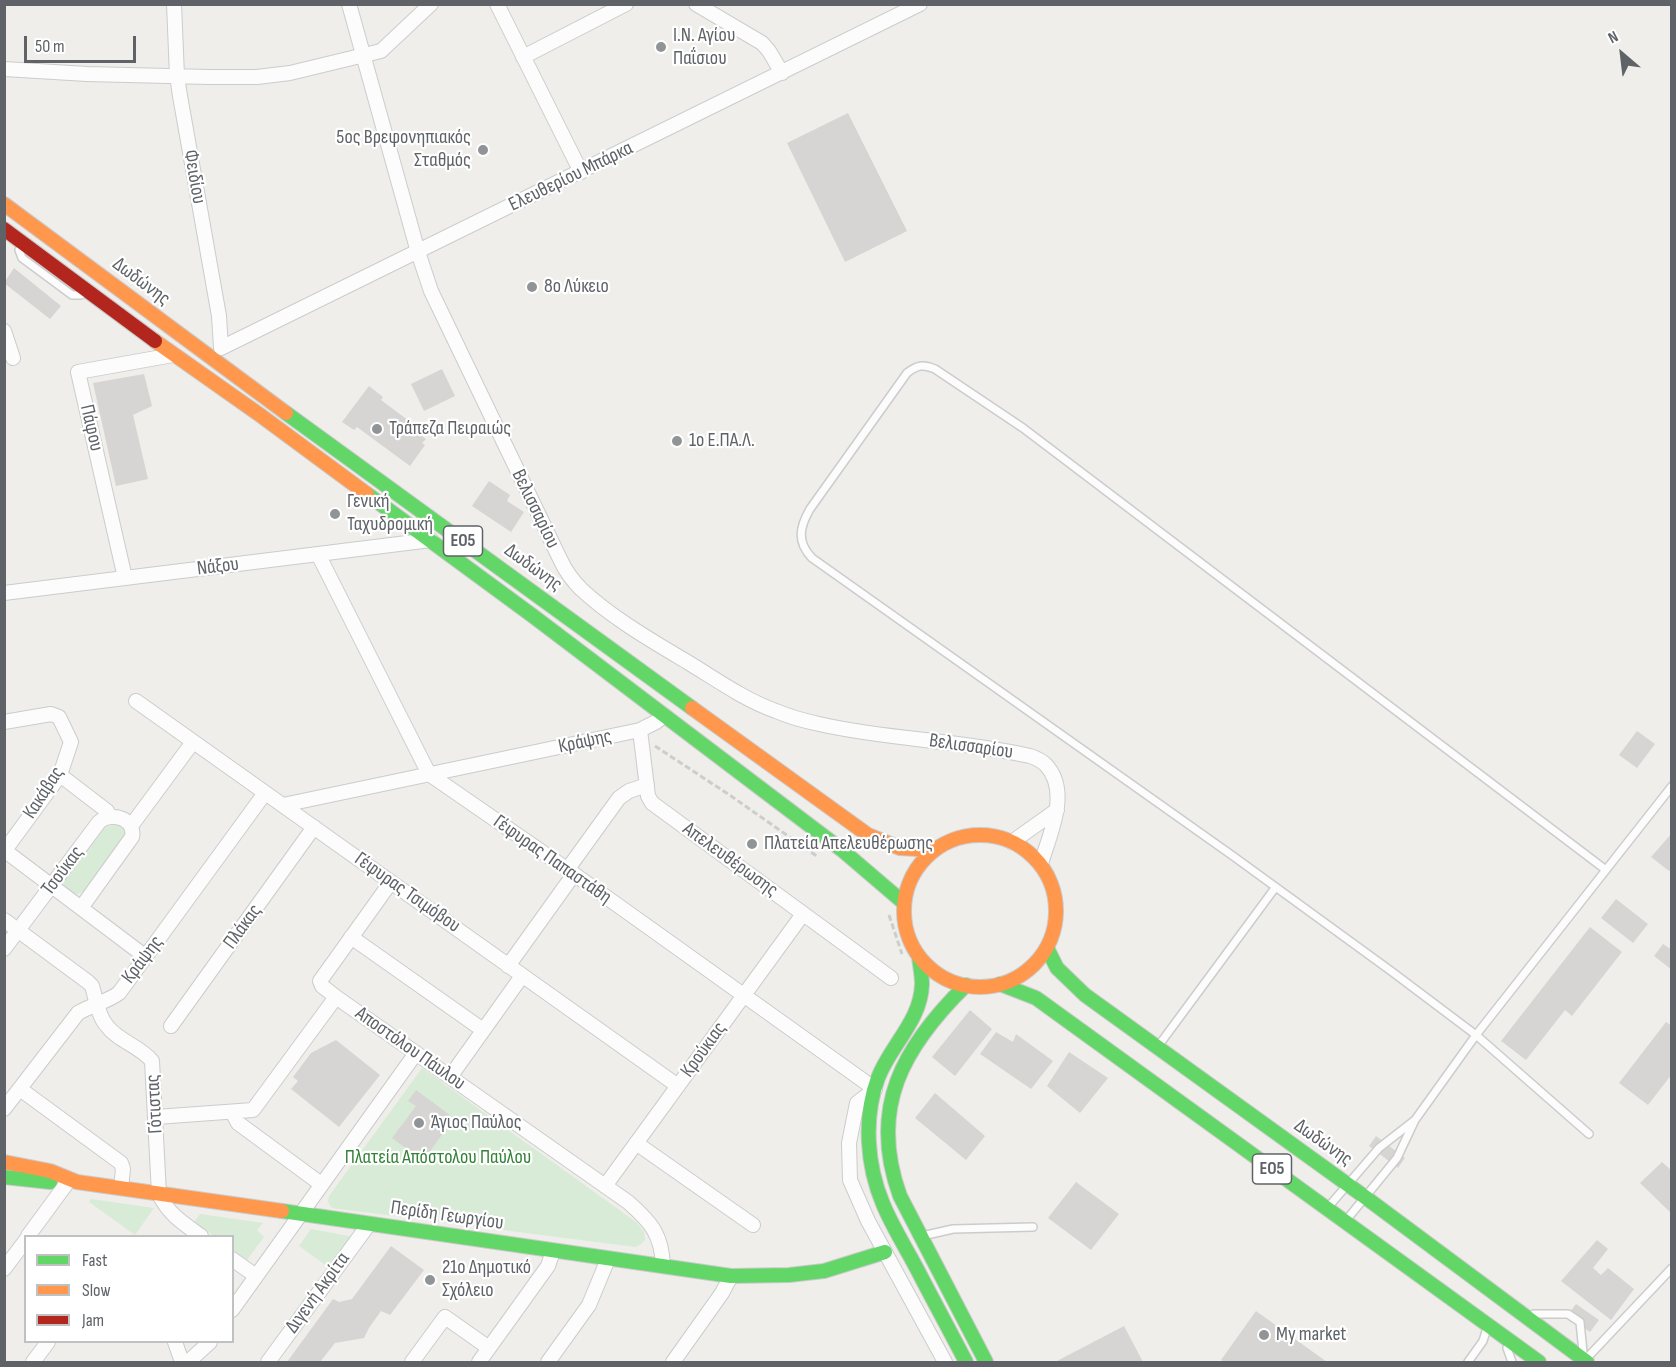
<!DOCTYPE html>
<meta charset="utf-8">
<style>
body{margin:0}
#map{position:relative;width:1676px;height:1367px;overflow:hidden;background:#efeeea;font-family:"Sofia Sans Condensed",sans-serif}
canvas{display:block}
.frame{position:absolute;inset:0;border:6px solid #5f6368;pointer-events:none}
.legend{position:absolute;left:24px;top:1235px;width:210px;height:108px;box-sizing:border-box;background:#fff;border:2px solid #bfc1c3;margin:0;padding:8px 10px;list-style:none;font-size:18px;color:#5f6368}
.legend li{display:flex;align-items:center;gap:12px;height:30px}
.legend b{width:30px;border:2px solid #bfc1c3}
.north{position:absolute;left:1592px;top:24px;width:60px;height:60px;-webkit-text-stroke:4px #fff;paint-order:stroke;rotate:332deg;font-size:16px;font-weight:700;line-height:24px;text-align:center;color:#5f6368}
.north::after{content:'';display:block;margin:auto;width:21px;height:27px;background:#5f6368;clip-path:polygon(50% 0,100% 100%,50% 72%,0 100%)}
.scale{position:absolute;left:24px;top:36px;width:112px;height:27px;box-sizing:border-box;border:3px solid #5f6368;border-top:0;padding-left:8px;font-size:18px;line-height:21px;white-space:nowrap;color:#5f6368;-webkit-text-stroke:4px #fff;paint-order:stroke}
</style>
<div id="map">
<canvas width="1676" height="1367"></canvas>
<div class="frame"></div>
<ul class="legend">
<li><b style="height:8px;background:#63d668"></b>Fast</li>
<li><b style="height:8px;background:#ff974d"></b>Slow</li>
<li><b style="height:8px;background:#b3261e"></b>Jam</li>
</ul>
<div class="north">N</div>
<div class="scale">50 m</div>
</div>
<script>
const c = document.querySelector('canvas').getContext('2d');
c.lineJoin = 'round';
function paint(path, color) { c.fillStyle = color; c.fill(path, 'evenodd'); }
function stroke(path, color, width, dash) { c.strokeStyle = color; c.lineWidth = width; c.lineCap = dash ? 'butt' : 'round'; c.setLineDash(dash || []); c.stroke(path); }
function write(font, color, halo, rows, align = 'center') {
  c.font = font + ' "Sofia Sans Condensed",sans-serif'; c.lineWidth = 4.5; c.setLineDash([]); c.textBaseline = 'middle'; c.strokeStyle = halo; c.fillStyle = color; for (const [text, x, y, turn = 0] of rows) {
    c.save(); c.translate(x, y); c.rotate((+turn || 0) * Math.PI / 180); c.textAlign = isNaN(turn) ? turn : align; if (halo) c.strokeText(text, 0, 0); c.fillText(text, 0, 0); c.restore();
  }
}
const green = new Path2D(`
 M116 824 125 827 128 832 86 891 77 894H69L63 886 67 875 102 829Z
 M422 1068 636 1222 644 1232 645 1240 640 1245 635 1247 332 1208 328 1202 329 1196Z
 M91 1199 154 1208 135 1235 89 1202Z
 M200 1214 263 1223 257 1230 264 1237 247 1260 233 1250 232 1236H214L194 1222Z
 M311 1229 354 1237 331 1269 299 1246Z`);
const building = new Path2D(`
 M848 113 907 231 845 262 787 143Z
 M14 268 61 306 50 319 4 283Z
 M442 369 455 396 424 411 411 384Z
 M144 374 152 406 133 415 148 479 116 486 93 383Z
 M369 386 383 397 381 400 420 429 417 433 426 439 422 443 425 445 410 466 357 427 354 430 342 422Z
 M489 481 510 495 507 501 524 512 511 532 472 506Z
 M1637 731 1655 744 1637 768 1619 755Z
 M1672 833V868L1669 871 1651 857Z
 M1616 899 1648 924 1633 943 1601 918Z
 M1590 927 1622 952 1572 1016 1565 1010 1526 1060 1501 1041Z
 M1663 944 1672 950V970L1654 956Z
 M970 1010 992 1029 955 1076 932 1057Z
 M1666 1022 1672 1026V1074L1648 1105 1619 1083Z
 M996 1032 1013 1042 1016 1034 1053 1061 1031 1089 980 1054Z
 M336 1040 380 1075 339 1127 291 1089 298 1081 293 1077 311 1053Z
 M1069 1052 1108 1078 1080 1113 1047 1086Z
 M416 1090 454 1118 423 1161 392 1138 416 1106 408 1101Z
 M935 1093 985 1136 966 1160 915 1118Z
 M1376 1136 1405 1158 1398 1168 1369 1146Z
 M1662 1162 1672 1171V1214L1640 1183Z
 M1076 1182 1119 1214 1091 1250 1048 1218Z
 M1597 1240 1608 1249 1593 1268 1601 1275 1608 1268 1634 1289 1611 1320 1561 1281Z
 M391 1246 424 1270 390 1315 381 1311 369 1328 364 1338 335 1343 320 1362H287L333 1299 339 1302 352 1299Z
 M1576 1304 1599 1320 1590 1332 1567 1316Z
 M1256 1311 1327 1362H1225L1221 1360Z
 M1124 1326 1143 1362H1055Z`);
const path = new Path2D(`
 M655 746 731 796 818 857
 M889 915 902 954`);
const lane = new Path2D(`
 M19 250 22 258 72 295H81
 M1159 1045 1275 888
 M1589 1134 1476 1035 1391 971 1233 856 812 558C797 542 799 528 810 509L907 373C917 365 923 364 935 369L1023 428 1606 870
 M1330 1205 1379 1148 1415 1120
 M1348 1218 1397 1158 1415 1120 1476 1035 1672 786
 M922 1236 953 1229 1033 1227
 M1534 1314H1568L1580 1322 1583 1352
 M1507 1348 1512 1362
 M1586 1359 1672 1268
 M1468 1362 1483 1341 1487 1328`);
const street = new Path2D(`
 M174 4 177 76 180 96 219 316 221 348 920 4
 M349 4 418 252 431 291 560 559C565 570 572 580 581 589 612 618 652 641 689 663 717 680 745 700 776 711 790 717 805 721 819 724 889 740 961 740 1030 756 1036 758 1042 761 1046 765 1071 792 1049 835 1041 864
 M497 4 581 172
 M696 4 762 43 769 51 782 73
 M523 57 626 4
 M4 69 87 74 209 77H257L290 73 381 51 431 4
 M4 331 13 358
 M318 554 429 774 574 874 875 1089 857 1103 849 1143 850 1180 868 1221 945 1362
 M125 578 78 372 173 355
 M4 593 431 540
 M136 701 678 1086
 M664 716 656 722 640 730 648 796 652 803 891 978
 M4 722 51 714 59 717 71 742 60 775 5 850
 M60 775 107 811 110 816
 M283 805 640 730
 M131 826 193 742
 M1012 842 1057 810
 M4 850 146 957
 M567 870 619 798 629 791 647 785
 M4 920 88 982 92 986C96 999 98 1016 107 1026 118 1041 140 1046 152 1061L159 1194C168 1214 184 1224 201 1236
 M351 937 483 1030
 M4 949 99 822C112 811 136 819 132 837L81 908
 M508 966 574 874
 M336 997 628 1202C651 1222 662 1235 663 1266
 M171 1026 314 827
 M450 1077 522 976
 M20 1089 121 1163 123 1169 121 1188
 M4 1109 78 1013C91 1005 107 1002 119 993L265 793
 M232 1112 238 1123 321 1184
 M156 1117 253 1110 336 997 322 986 320 981 391 882
 M636 1143 753 1225
 M605 1186 803 914
 M28 1236 67 1183
 M232 1259 256 1276
 M4 1269 26 1240
 M232 1310 416 1053
 M175 1342 182 1362
 M33 1362 48 1342
 M188 1362 210 1342
 M268 1362 369 1224
 M412 1362 445 1317 489 1348
 M479 1362 548 1266 553 1251
 M548 1362 589 1305 608 1259
 M673 1362 722 1293 731 1276`);
const fast = new Path2D(`
 M286 413 692 708
 M367 494 533 616 842 850 904 903
 M1047 948 1057 968 1085 995 1365 1197 1587 1362
 M919 957C920 966 922 975 922 984 921 1021 890 1046 878 1078 863 1118 867 1166 883 1204 892 1226 906 1248 917 1269 933 1300 950 1331 966 1362
 M1000 984 1036 998 1539 1362
 M966 985C903 1047 868 1108 900 1196L986 1362
 M4 1177 50 1182
 M282 1211 731 1276 789 1275 824 1271 885 1252`);
const slow = new Path2D(`
 M4 204 286 413
 M155 341 260 415 367 494
 M692 708 868 835 900 848 934 850
 M904 911a76 76 0 1 1 152 0a76 76 0 1 1-152 0Z
 M4 1162 50 1171 77 1182 282 1211`);
const jam = new Path2D(`
 M4 229 155 341`);
const markers = [
 [661,47,6,"#919496"],
 [483,150,6,"#919496"],
 [532,287,6,"#919496"],
 [377,429,6,"#919496"],
 [677,441,6,"#919496"],
 [335,514,6,"#919496"],
 [752,844,6,"#919496"],
 [419,1123,6,"#919496"],
 [430,1280,6,"#919496"],
 [1264,1335,6,"#919496"]
];
const shields = [
 [463,541,39],
 [1272,1169,39]
];
const shieldNames = [
 ["ΕΟ5",463,541],
 ["ΕΟ5",1272,1169]
];
const poiNames = [
 ["Ι.Ν. Αγίου",673,36],
 ["Παΐσιου",673,59],
 ["5ος Βρεφονηπιακός",471,138,"right"],
 ["Σταθμός",471,161,"right"],
 ["8ο Λύκειο",544,287],
 ["Τράπεζα Πειραιώς",389,429],
 ["1ο Ε.ΠΑ.Λ.",689,441],
 ["Γενική",347,502],
 ["Ταχυδρομική",347,525],
 ["Πλατεία Απελευθέρωσης",764,844],
 ["Άγιος Παύλος",431,1123],
 ["21ο Δημοτικό",442,1268],
 ["Σχόλειο",442,1291],
 ["My market",1276,1335]
];
const streetNames = [
 ["Φειδίου",194,177,80],
 ["Ελευθερίου Μπάρκα",571,177,-26],
 ["Δωδώνης",141,282,37],
 ["Πάφου",91,428,77],
 ["Βελισσαρίου",535,509,64],
 ["Νάξου",218,567,-7],
 ["Δωδώνης",533,568,36],
 ["Κράψης",585,742,-12],
 ["Βελισσαρίου",971,747,8],
 ["Κακάβας",44,793,-57],
 ["Γέφυρας Παπαστάθη",552,860,35],
 ["Απελευθέρωσης",730,860,36],
 ["Τσούκας",63,871,-53],
 ["Γέφυρας Τσιμόβου",407,893,35],
 ["Πλάκας",243,927,-54],
 ["Κράψης",143,960,-53],
 ["Αποστόλου Πάυλου",410,1049,35],
 ["Κρούκιας",704,1050,-54],
 ["Γότιστας",155,1104,-93],
 ["Δωδώνης",1323,1143,35],
 ["Περίδη Γεωργίου",447,1216,8],
 ["Διγενή Ακρίτα",318,1293,-54]
];
const parkNames = [
 ["Πλατεία Απόστολου Παύλου",438,1158]
];
paint(green, '#d8ebd6');
paint(building, '#d6d5d3');
stroke(lane, '#cbcccc', 10);
stroke(street, '#cbcccc', 16);
stroke(fast, '#cacacb', 16);
stroke(slow, '#cacacb', 16);
stroke(jam, '#cacacb', 16);
stroke(path, '#cacfcc', 3, [6, 3]);
stroke(lane, '#fdfcfc', 7);
stroke(street, '#fdfcfc', 14);
stroke(fast, '#63d668', 14);
stroke(slow, '#ff974d', 14);
stroke(jam, '#b3261e', 14);
for (const [x, y, r, color] of markers) { const dot = new Path2D(); dot.arc(x, y, r, 0, 2 * Math.PI); c.fillStyle = color; c.fill(dot); stroke(dot, '#fff', 2); }
for (const [x, y, w] of shields) { const box = new Path2D(); box.roundRect(x - w / 2, y - 15, w, 30, 4.5); c.fillStyle = '#fff'; c.fill(box); stroke(box, '#5f6368', 1.5); }
write('bold 18px', '#5f6368', null, shieldNames);
write('20px', '#5f6368', '#fff', poiNames, 'left');
write('20px', '#5f6368', '#fff', streetNames);
write('20px', '#348238', '#fff', parkNames);
</script>
